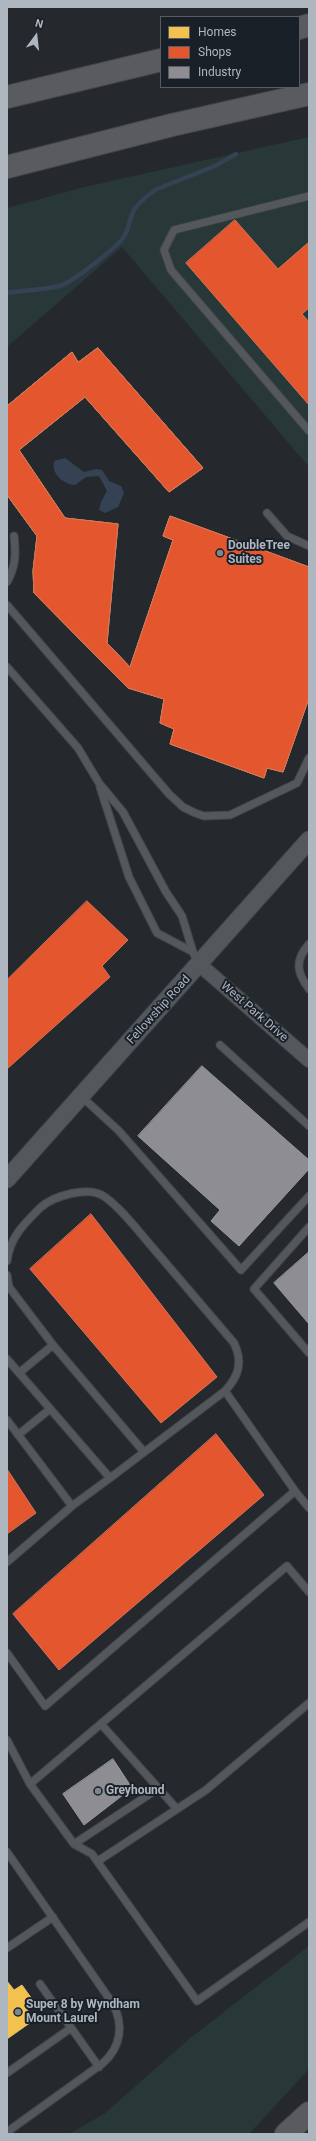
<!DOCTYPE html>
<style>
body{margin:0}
#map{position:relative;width:316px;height:2141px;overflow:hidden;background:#25292e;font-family:Roboto,sans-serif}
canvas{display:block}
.frame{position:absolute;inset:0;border:8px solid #aeb6c0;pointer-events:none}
.legend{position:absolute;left:160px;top:16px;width:140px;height:72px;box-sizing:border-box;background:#1a2028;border:1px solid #555c65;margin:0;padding:5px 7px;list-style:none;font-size:12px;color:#aeb6c0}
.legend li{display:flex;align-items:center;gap:8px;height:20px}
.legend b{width:20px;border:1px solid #555c65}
.north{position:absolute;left:16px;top:16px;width:40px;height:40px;-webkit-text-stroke:3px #1a2028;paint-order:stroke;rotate:15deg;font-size:11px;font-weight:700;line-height:16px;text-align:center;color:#aeb6c0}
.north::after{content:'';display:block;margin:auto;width:14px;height:18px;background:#aeb6c0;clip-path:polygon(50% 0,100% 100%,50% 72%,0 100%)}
</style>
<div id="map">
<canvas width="316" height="2141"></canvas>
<div class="frame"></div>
<ul class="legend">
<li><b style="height:11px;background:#f2c14e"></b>Homes</li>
<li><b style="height:11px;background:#e4572e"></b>Shops</li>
<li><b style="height:11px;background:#8d8d92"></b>Industry</li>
</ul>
<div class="north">N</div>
</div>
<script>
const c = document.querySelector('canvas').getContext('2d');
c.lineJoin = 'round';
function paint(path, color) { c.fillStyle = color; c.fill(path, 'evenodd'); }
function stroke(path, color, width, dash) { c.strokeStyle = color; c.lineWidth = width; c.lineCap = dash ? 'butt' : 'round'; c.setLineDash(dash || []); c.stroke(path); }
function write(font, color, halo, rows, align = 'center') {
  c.font = font + ' Roboto,sans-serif'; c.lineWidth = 4; c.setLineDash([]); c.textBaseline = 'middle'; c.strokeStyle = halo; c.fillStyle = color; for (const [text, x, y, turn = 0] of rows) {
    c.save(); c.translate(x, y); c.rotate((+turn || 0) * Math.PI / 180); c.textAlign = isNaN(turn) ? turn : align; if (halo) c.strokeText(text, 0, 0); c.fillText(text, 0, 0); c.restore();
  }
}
const green = new Path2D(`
 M309 137V467L122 247 7 347V208L84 187Z
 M309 1946V2069L249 2134H69L104 2114 189 2039Z`);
const water = new Path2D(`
 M65 458 84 472 96 469 102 470 109 481 121 486 124 493 118 507 105 513 99 510 101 502 107 491 99 476 86 477 75 485C63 484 51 474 54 461Z`);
const homes = new Path2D(`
 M98 348 203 468 169 492 85 397 19 450 65 518 118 524 107 643 130 667 173 540 163 536 170 516 309 567V698L283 772 267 768 264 778 170 744 174 729 160 723 164 699 128 688 34 593 33 571 37 536 7 495V406L72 352 78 362ZM209 566 300 597 261 707 245 701 255 670 213 653 197 686 170 679Z
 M7 1981 14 1990 22 1985 32 1999 24 2005 34 2020 7 2039Z`);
const shops = new Path2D(`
 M235 220 278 269 309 242V308L302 314 309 322V405L186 263Z
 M98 348 203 468 169 492 85 397 19 450 65 518 118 524 107 643 130 667 173 540 163 536 170 516 309 567V698L283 772 267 768 264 778 170 744 174 729 160 723 164 699 128 688 34 593 33 571 37 536 7 495V406L72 352 78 362Z
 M87 901 128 940 102 966 110 977 7 1069V980Z
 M91 1214 217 1377 161 1423 30 1269Z
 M216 1434 264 1495 59 1670 13 1614Z
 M7 1469 36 1513 7 1534Z`);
const industry = new Path2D(`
 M202 1066 309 1160V1169L239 1246 211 1221 220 1210 138 1136Z
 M309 1252V1324L274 1283Z
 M113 1759 132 1788 84 1825 63 1794Z`);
const stream = new Path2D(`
 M7 293C24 290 43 290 59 286 70 284 115 249 123 238 129 230 129 220 134 210 140 201 148 195 157 189L215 166 236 154`);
const service = new Path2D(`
 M309 196 174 230 164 250 171 270 309 431
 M267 513 287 536 309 546
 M7 582C16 566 16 554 14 536
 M7 605 169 794 183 807 195 813 204 816 230 815 297 783 309 758
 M7 667 78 748 99 783 123 812 166 892 182 916 193 952 198 963
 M100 787 129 877 157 933 193 952
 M309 944C294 961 297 973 309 989
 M220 1045 309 1126
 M81 1096 119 1131 241 1270 309 1196
 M309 1227 254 1289 309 1353
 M7 1261C10 1237 24 1224 40 1208 53 1196 89 1185 105 1197 123 1210 138 1231 153 1248 180 1280 207 1311 234 1343 243 1362 239 1376 225 1391
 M7 1275 9 1287 53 1345
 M7 1359 110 1478 72 1506 7 1562
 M19 1373 53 1345 144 1452
 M7 1420 72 1506
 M18 1435 50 1409
 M295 1491 309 1508
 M7 1653 45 1706 295 1491 225 1391 110 1478
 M101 1724 177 1809
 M7 1740 30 1784 287 1566 309 1592
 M30 1784 74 1844 92 1854 197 2001 309 1922
 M74 1844 159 1788
 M7 1852 113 2004C124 2025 121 2047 103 2063L7 2132
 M98 1861 206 1790 309 1703
 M7 1948 53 1917
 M40 1984 99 2067
 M7 2073 71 2028`);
const minor = new Path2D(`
 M199 964 309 1060`);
const tertiary = new Path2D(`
 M7 1179 309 840`);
const motorway = new Path2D(`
 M299 28 309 25
 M7 97 161 60
 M7 167 172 125 309 94
 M286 2134 309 2113`);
const markers = [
 [220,553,4,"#7e858d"],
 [98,1791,4,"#7e858d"],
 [18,2012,4,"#7e858d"]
];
const poiNames = [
 ["DoubleTree",228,546],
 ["Suites",228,560],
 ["Greyhound",106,1791],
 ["Super 8 by Wyndham",26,2005],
 ["Mount Laurel",26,2019]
];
const streetNames = [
 ["Fellowship Road",159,1010,-48],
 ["West Park Drive",254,1012,41]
];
paint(green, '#283737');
paint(water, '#344254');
paint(homes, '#f2c14e');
stroke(homes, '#debe70', 1);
paint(shops, '#e4572e');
stroke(shops, '#d4745a', 1);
paint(industry, '#8d8d92');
stroke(industry, '#9799a0', 1);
stroke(stream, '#344254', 4.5);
stroke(service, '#424549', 9);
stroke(minor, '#424549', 16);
stroke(tertiary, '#424549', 19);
stroke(motorway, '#42464a', 24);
stroke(service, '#54585d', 7);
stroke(minor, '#54585d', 14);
stroke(tertiary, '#54585d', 17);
stroke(motorway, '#595b5e', 22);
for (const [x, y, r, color] of markers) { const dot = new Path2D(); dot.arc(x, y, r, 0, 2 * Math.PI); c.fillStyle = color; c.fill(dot); stroke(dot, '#1a2028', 1.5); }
write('bold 12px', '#aeb6c0', '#1a2028', poiNames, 'left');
write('12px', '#aeb6c0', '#1a2028', streetNames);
</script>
